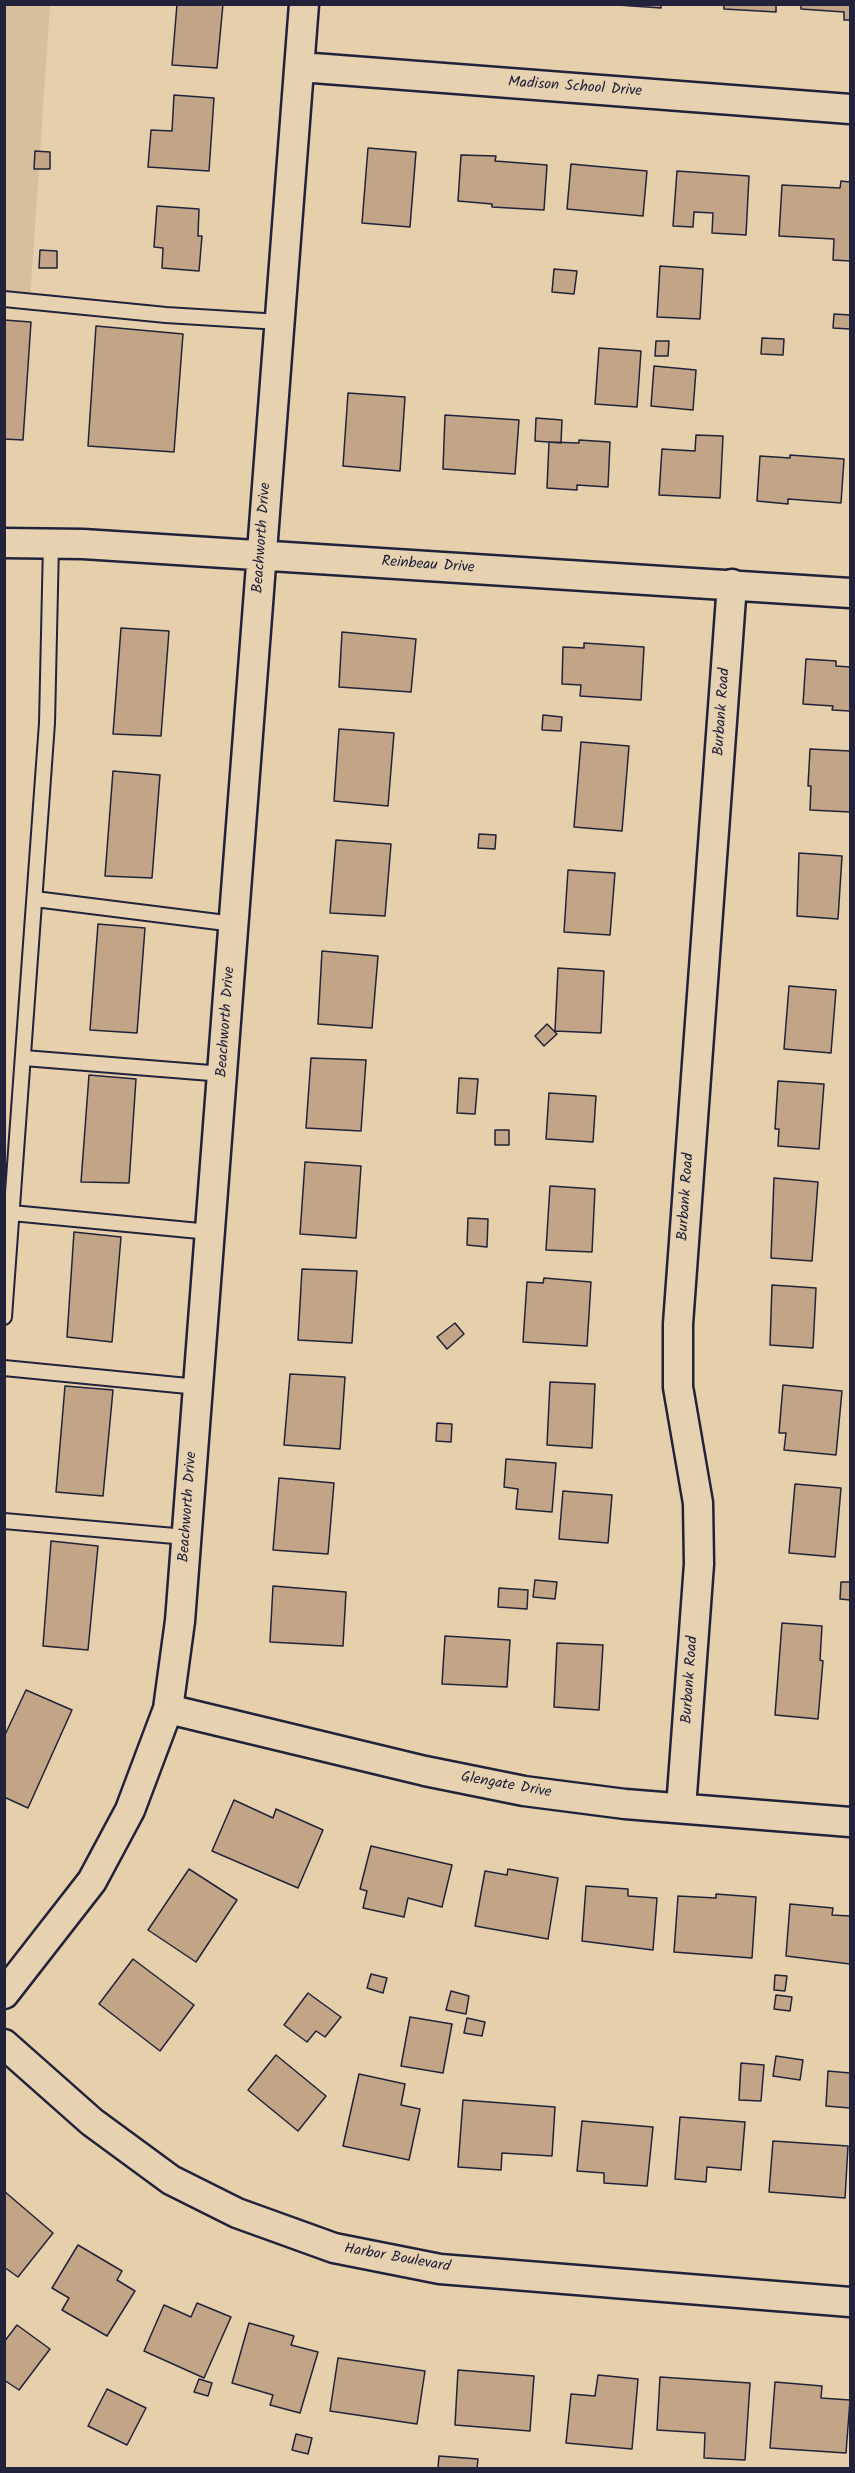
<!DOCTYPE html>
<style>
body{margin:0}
#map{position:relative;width:855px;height:2473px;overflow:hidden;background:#e6cfab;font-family:Kalam,sans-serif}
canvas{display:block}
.frame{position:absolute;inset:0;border:6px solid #22223b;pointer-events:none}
</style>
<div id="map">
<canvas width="855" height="2473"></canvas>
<div class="frame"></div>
</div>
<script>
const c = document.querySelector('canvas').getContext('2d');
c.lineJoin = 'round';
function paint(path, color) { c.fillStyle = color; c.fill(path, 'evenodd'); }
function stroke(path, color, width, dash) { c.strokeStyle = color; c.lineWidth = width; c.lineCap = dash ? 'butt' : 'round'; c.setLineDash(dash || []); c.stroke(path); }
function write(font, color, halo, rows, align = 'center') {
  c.font = font + ' Kalam,sans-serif'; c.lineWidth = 5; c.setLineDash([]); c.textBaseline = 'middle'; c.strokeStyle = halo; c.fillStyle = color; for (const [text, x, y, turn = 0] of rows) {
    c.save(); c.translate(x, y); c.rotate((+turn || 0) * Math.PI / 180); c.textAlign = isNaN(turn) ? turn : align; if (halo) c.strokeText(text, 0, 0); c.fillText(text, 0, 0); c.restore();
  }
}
const built = new Path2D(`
 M5 5H50L30 301 5 298Z`);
const building = new Path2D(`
 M177 4H223L217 68 172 65Z
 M603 4H661V8Z
 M724 4H776V12L724 9Z
 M801 4H850V20H844V12L801 9Z
 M174 95 214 98 209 171 148 167 151 130 172 131Z
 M368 148 416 152 410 227 362 223Z
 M35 151 50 152V169H34Z
 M461 155 496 156 495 161 547 165 544 210 492 207V204L458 201Z
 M571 164 647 171 643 216 567 209Z
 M677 171 749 176 746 235 712 233 713 213 694 212 693 227 673 226Z
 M841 181 850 182V261L833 260 834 239 779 236 782 185 840 188Z
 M157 206 199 209 198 236H202L199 271 162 268 163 248 154 247Z
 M40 250 57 251V268H39Z
 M660 266 703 269 700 319 657 317Z
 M554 269 577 271 574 294 552 292Z
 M834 314 850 315V329L833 328Z
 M4 320 31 322 23 440 4 439Z
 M96 326 183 334 174 452 88 446Z
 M762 338 784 339 783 355 761 354Z
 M656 341H669L668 356H655Z
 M599 348 641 351 637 407 595 404Z
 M654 366 696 370 693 410 651 406Z
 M348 393 405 397 400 471 343 466Z
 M445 415 519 420 515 474 443 469Z
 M536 418 562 420 561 443 535 441Z
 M696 435 723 436 720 498 659 495 662 449 695 451Z
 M579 440 610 442 608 487 577 485V490L547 488 549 442 579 443Z
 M790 455 844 459 841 503 788 499V504L757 501 760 456 790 458Z
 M121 628 169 631 161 736 113 734Z
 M342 632 416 639 411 692 339 687Z
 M584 643 644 647 641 700 580 696 581 685 562 684 563 647 584 648Z
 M806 659 836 661V666L850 667V711L832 710 833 706 803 704Z
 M543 715 562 717 561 731 542 730Z
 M339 729 394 733 388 806 334 801Z
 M581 742 629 746 622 831 574 827Z
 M810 749 850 751V812L810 810 811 786H808Z
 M113 771 160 775 152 878 105 876Z
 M479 834 496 835 495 849 478 848Z
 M336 840 391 844 385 916 330 913Z
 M799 853 842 856 838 919 797 916Z
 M568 870 615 873 610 935 564 932Z
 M98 924 145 928 137 1033 90 1030Z
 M322 951 378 956 372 1028 318 1024Z
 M558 968 604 971 601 1033 555 1031Z
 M789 986 836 990 831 1053 784 1049Z
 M547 1024 557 1034 544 1046 535 1036Z
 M311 1058 366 1060 361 1131 306 1128Z
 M89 1075 136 1079 129 1183 81 1182Z
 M459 1078 478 1079 475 1114 457 1113Z
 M778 1081 824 1084 819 1149 778 1146 779 1129H775Z
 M549 1093 596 1096 593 1142 546 1139Z
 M495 1130H509V1145H495Z
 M305 1162 361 1166 356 1238 300 1234Z
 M774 1178 818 1182 812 1261 771 1258Z
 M550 1186 595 1189 592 1252 546 1250Z
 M468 1218 488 1219 487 1247 467 1245Z
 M74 1232 121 1237 112 1342 67 1337Z
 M302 1269 357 1271 352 1343 298 1340Z
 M544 1278 591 1282 587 1346 523 1342 527 1282 543 1283Z
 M772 1285 816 1288 813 1348 770 1345Z
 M455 1323 464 1334 447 1349 437 1337Z
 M290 1374 345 1377 340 1449 284 1445Z
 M550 1382 595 1384 592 1448 547 1445Z
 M783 1385 842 1391 836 1455 784 1450 786 1433H779Z
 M65 1386 113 1390 103 1496 56 1492Z
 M437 1423 452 1424 451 1442 436 1441Z
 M506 1459 556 1463 552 1512 516 1509 518 1489 504 1487Z
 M279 1478 334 1483 328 1554 273 1550Z
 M795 1484 841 1488 835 1557 789 1553Z
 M563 1491 612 1495 608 1543 559 1539Z
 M51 1541 98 1546 88 1650 43 1646Z
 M535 1580 557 1582 555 1599 533 1597Z
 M841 1582H850V1600L840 1599Z
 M273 1586 346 1592 343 1646 270 1642Z
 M499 1588 528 1590 527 1609 498 1607Z
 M782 1623 822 1626 820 1660 823 1661 818 1719 775 1715Z
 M445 1636 510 1640 507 1687 442 1684Z
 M557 1643 603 1645 599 1710 554 1707Z
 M26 1690 72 1710 28 1808 4 1797V1737Z
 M234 1800 273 1818 276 1809 323 1830 298 1888 212 1851Z
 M371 1846 452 1865 442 1907 408 1898 404 1917 363 1908 367 1891 360 1889Z
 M189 1869 237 1900 196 1962 148 1930Z
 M508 1869 558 1878 548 1939 475 1926 485 1871 507 1875Z
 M586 1886 628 1889V1896L657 1898 653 1950 582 1941Z
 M716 1894 756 1897 752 1958 674 1952 678 1896 716 1898Z
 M790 1904 833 1908 832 1915 850 1916V1964L786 1956Z
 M133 1959 194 2005 160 2051 99 2004Z
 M371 1974 387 1978 383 1993 367 1988Z
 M775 1975 787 1976 785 1991 774 1990Z
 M451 1991 469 1996 466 2014 446 2010Z
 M308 1993 341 2017 325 2037 316 2031 307 2042 284 2025Z
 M776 1995 792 1997 790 2011 774 2009Z
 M410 2017 452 2024 443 2073 401 2066Z
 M467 2018 485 2022 482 2036 464 2033Z
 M276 2055 326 2096 298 2131 248 2090Z
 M776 2056 803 2060 800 2080 773 2076Z
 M741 2063 764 2065 761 2101 739 2100Z
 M828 2071 850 2073V2108L826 2106Z
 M359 2074 405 2084 401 2105 420 2109 409 2160 343 2146Z
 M463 2100 555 2107 552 2156 502 2153 501 2170 458 2167Z
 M680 2117 745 2122 741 2170 707 2167 706 2182 675 2179Z
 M582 2121 653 2127 647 2186 604 2183V2173L577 2171Z
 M773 2141 848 2146 845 2198 769 2192Z
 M4 2191 53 2233 18 2277 4 2267Z
 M78 2245 122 2271 117 2280 135 2291 107 2336 62 2310 69 2298 52 2288Z
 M197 2303 231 2317 204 2378 144 2351 164 2305 191 2317Z
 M249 2323 294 2336 291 2345 318 2352 300 2413 270 2405 273 2395 232 2383Z
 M17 2325 50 2349 19 2390 4 2380V2342Z
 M338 2358 425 2371 417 2424 330 2411Z
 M458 2370 534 2376 530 2431 455 2425Z
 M598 2375 638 2379 632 2449 566 2443 571 2394 595 2396Z
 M660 2377 750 2383 745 2460 704 2458 705 2433 657 2430Z
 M199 2379 212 2383 208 2396 194 2392Z
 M775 2382 822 2386 821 2398 850 2400 846 2453 770 2448Z
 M107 2389 146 2408 127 2445 88 2426Z
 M296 2434 312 2438 308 2454 292 2450Z
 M439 2456 478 2459 477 2468H438Z`);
const lane = new Path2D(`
 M4 299 166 315 280 322
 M35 899 234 924
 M24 1058 223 1074
 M12 1213 210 1232
 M4 1317 47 723 51 544
 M4 1368 198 1387
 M4 1521 186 1537`);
const street = new Path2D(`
 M300 67 850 109
 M4 543 83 544 850 593
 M168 1709 425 1771 524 1791 625 1804 850 1822
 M681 1808 699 1564 698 1503 678 1387V1324L732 584
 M4 1994 92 1881 130 1810 168 1709 180 1621 304 4
 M4 2044 92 2122 171 2180 237 2213 334 2248 440 2269 850 2302`);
const streetNames = [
 ["Madison School Drive",575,88,4],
 ["Beachworth Drive",263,538,-86],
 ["Reinbeau Drive",428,566,4],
 ["Burbank Road",723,712,-86],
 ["Beachworth Drive",227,1022,-86],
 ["Burbank Road",687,1197,-86],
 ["Beachworth Drive",189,1507,-86],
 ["Burbank Road",691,1680,-86],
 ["Glengate Drive",506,1786,10],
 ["Harbor Boulevard",397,2259,10]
];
paint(built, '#d7bf9e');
paint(building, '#c2a586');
stroke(building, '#22223b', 1.5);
stroke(lane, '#22223b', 18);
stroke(street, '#22223b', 33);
stroke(lane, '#e6d2b0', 14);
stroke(street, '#e6d2b0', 28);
write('15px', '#22223b', '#e6d2b0', streetNames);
</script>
